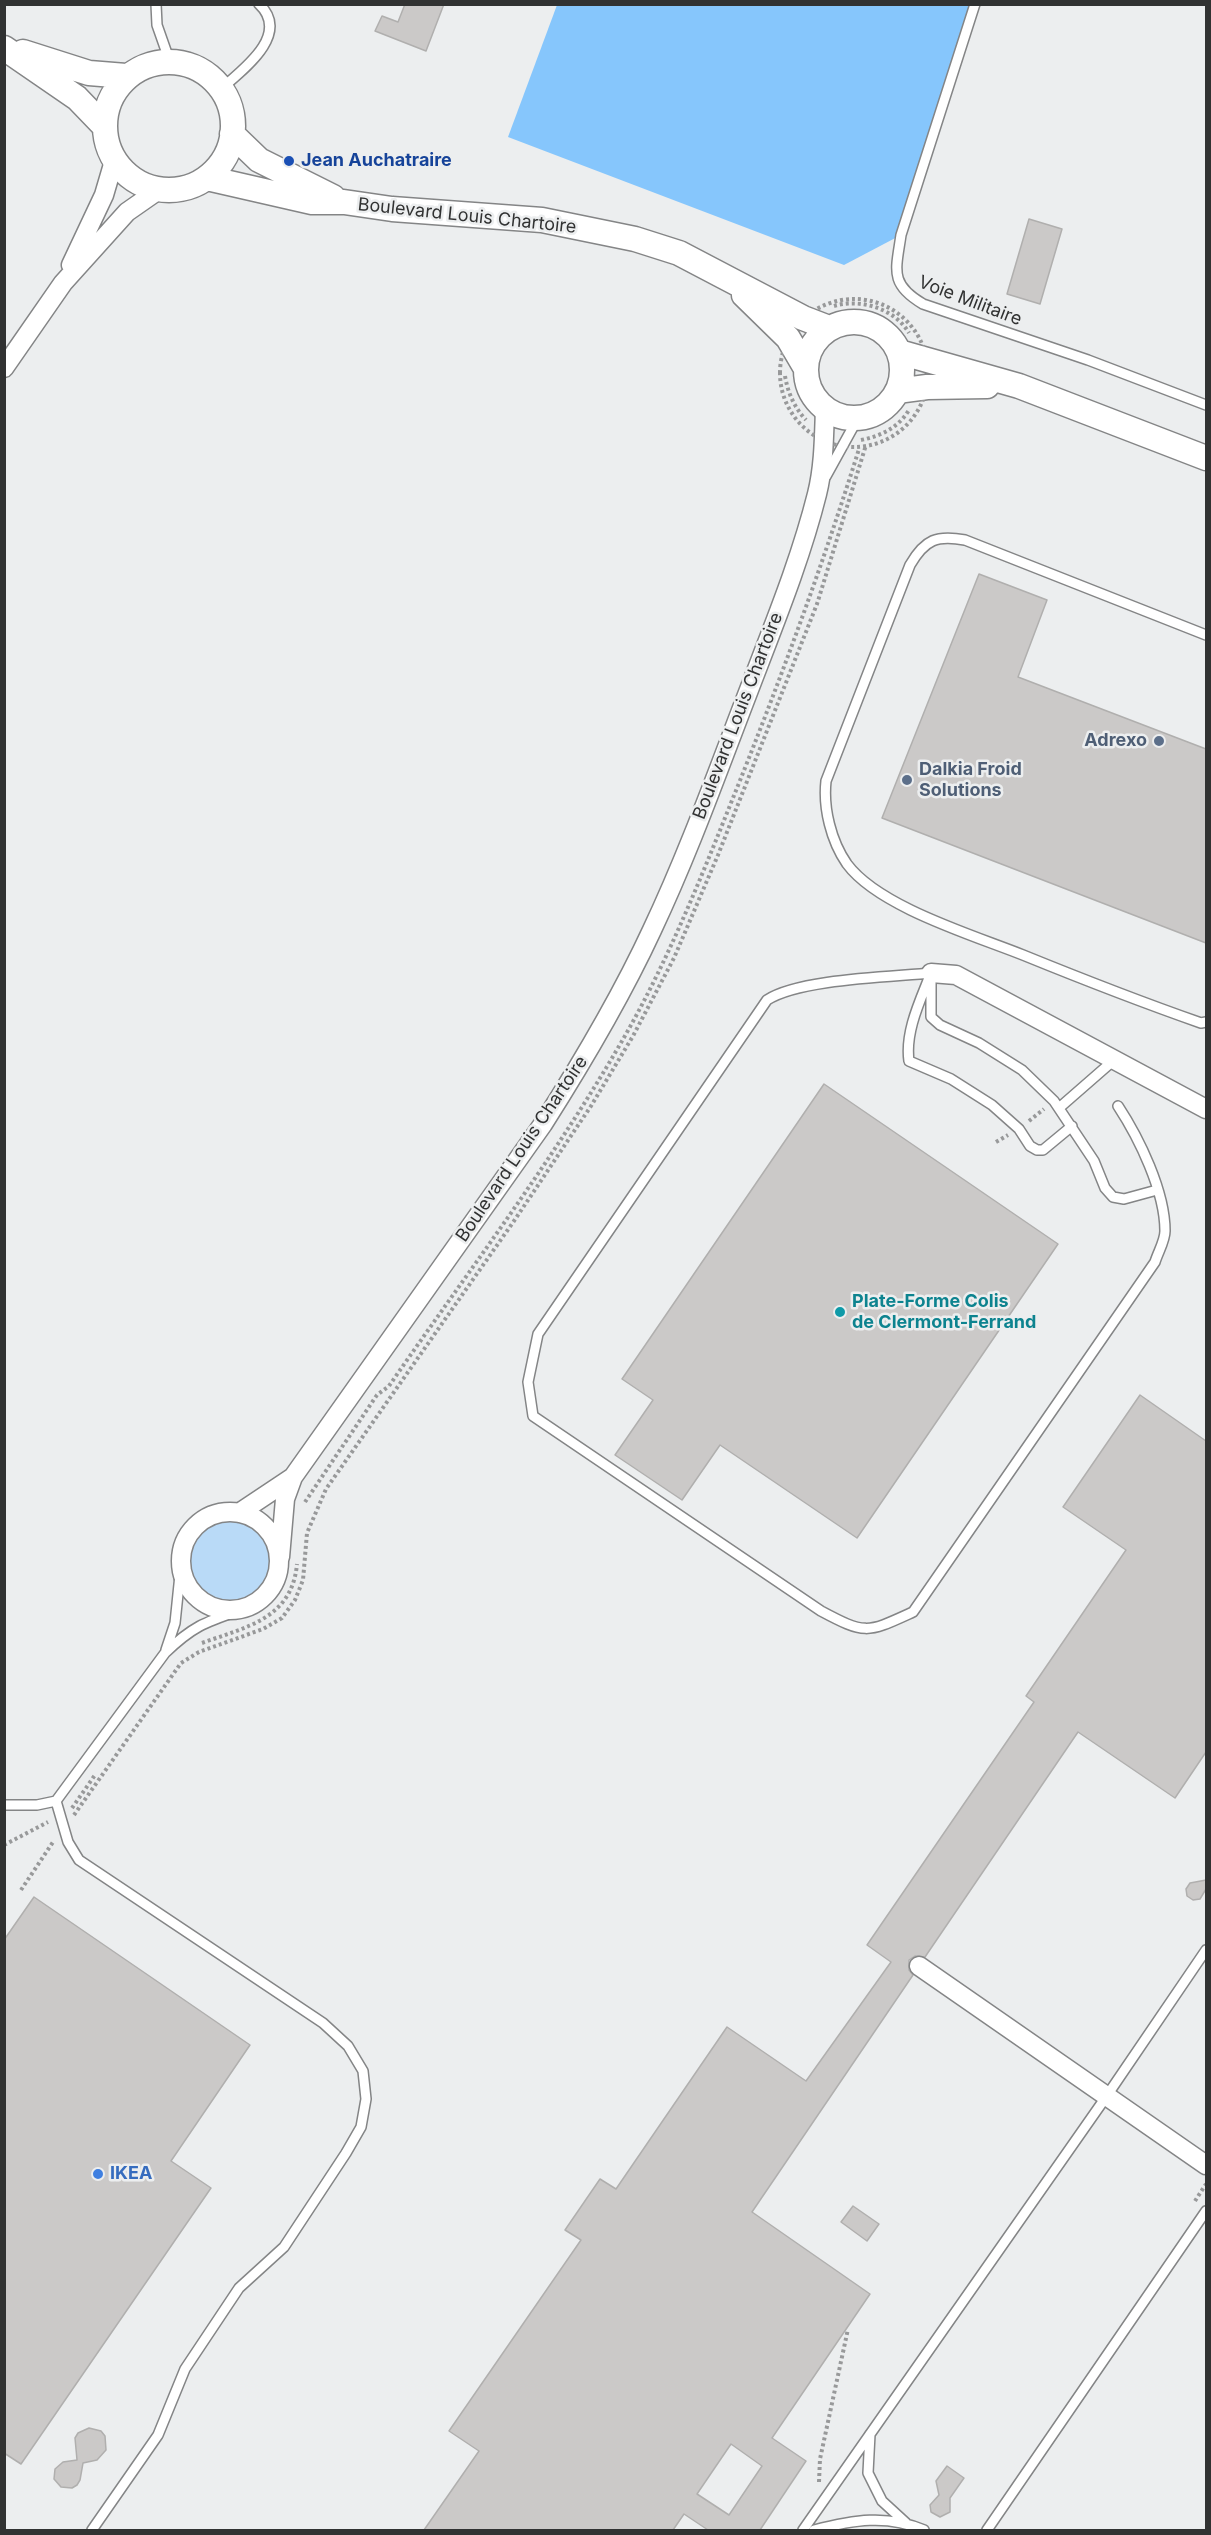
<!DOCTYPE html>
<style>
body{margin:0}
#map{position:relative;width:1211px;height:2535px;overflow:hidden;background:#eceeef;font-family:Inter,sans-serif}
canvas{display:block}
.frame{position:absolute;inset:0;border:6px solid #313232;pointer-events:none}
</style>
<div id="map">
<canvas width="1211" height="2535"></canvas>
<div class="frame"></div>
</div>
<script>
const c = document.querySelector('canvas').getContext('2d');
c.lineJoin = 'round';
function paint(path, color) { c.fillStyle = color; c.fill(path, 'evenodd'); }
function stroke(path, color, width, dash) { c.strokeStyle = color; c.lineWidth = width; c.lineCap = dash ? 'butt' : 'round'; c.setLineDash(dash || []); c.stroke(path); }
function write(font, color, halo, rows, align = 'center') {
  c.font = font + ' Inter,sans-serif'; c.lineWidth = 5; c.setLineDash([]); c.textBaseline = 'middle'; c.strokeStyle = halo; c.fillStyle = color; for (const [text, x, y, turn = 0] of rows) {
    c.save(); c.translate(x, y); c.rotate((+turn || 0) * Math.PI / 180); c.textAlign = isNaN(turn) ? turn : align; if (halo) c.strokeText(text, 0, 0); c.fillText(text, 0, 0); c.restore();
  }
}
const green = new Path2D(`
 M189 1562a41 41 0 1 1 82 0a41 41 0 1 1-82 0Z`);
const forest = new Path2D(`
 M557 5H975L901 235 844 265 508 137Z`);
const building = new Path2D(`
 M405 4H444L426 51 375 31 382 16 398 22Z
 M1029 219 1062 229 1040 304 1007 294Z
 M979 574 1047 600 1018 677 1206 749V943L882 818Z
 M824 1084 1058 1244 857 1538 720 1445 682 1500 615 1455 653 1400 622 1379Z
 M1140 1395 1206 1441V1752L1175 1798 1078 1732 925 1957 915 1956 909 1960V1970L913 1975 752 2212 870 2294 772 2438 806 2461 760 2530H708L684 2514 673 2530H424L479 2451 449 2431 581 2240 565 2230 600 2179 616 2189 727 2027 806 2081 891 1962 867 1945 1034 1702 1026 1696 1126 1550 1063 1507ZM731 2444 762 2466 729 2515 697 2494Z
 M1206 1880V1889L1200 1899 1193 1900 1187 1896 1186 1889 1190 1883Z
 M34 1897 250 2045 171 2161 211 2188 21 2464 4 2453V1940Z
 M853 2206 879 2224 867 2241 841 2222Z
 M89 2428 101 2431 105 2436 106 2450 97 2460 83 2463 80 2480 77 2485 72 2488 61 2487 54 2479 55 2469 63 2462 77 2460 75 2438 78 2433Z
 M947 2466 964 2478 950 2498V2512L940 2517 931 2512 930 2505 939 2495 936 2481Z`);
const path = new Path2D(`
 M780 373a74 74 0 1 1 148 0a74 74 0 1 1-148 0Z
 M834 306C861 298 895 309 909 333
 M785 376C788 393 794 407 806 420
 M861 440C881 436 898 428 909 410
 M1029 1121 1044 1109
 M996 1142 1008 1135
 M305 1502 377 1395 389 1386C469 1270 556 1157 626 1034 672 953 706 865 741 778 784 670 824 561 859 449
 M202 1643C246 1627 292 1619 297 1564
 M72 1808 95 1775
 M74 1815 181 1663 199 1652 263 1629 282 1618 295 1600 303 1580 307 1533 326 1489 514 1221 591 1106 633 1036 674 958 718 855 817 604 866 445
 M4 1845 48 1822
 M21 1890 53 1842
 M1195 2201 1206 2184
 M819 2482 820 2459 848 2329`);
const service = new Path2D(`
 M156 4 157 25 170 62
 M975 4 901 235C896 270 889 284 923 304L1088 360 1206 405
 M222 88C244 69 291 34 259 4
 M826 476 858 418
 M1206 635 965 540C937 535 925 539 910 565L826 781C823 808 831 841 847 864 879 907 973 935 1023 955 1082 979 1141 1002 1201 1023L1206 1022
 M931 973C890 977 799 979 767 1000L538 1334 528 1382 533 1416 821 1611C866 1635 867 1633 913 1612L1155 1262C1158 1252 1165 1241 1165 1231 1165 1191 1139 1138 1118 1106
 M931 973V1017L940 1025 979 1043 1022 1070 1054 1101 1094 1161 1105 1188 1113 1197 1124 1199 1157 1190
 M929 978C919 1003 905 1033 909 1061L951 1079 992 1105 1019 1129 1030 1146 1037 1150H1043L1072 1126
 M1059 1108 1114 1060
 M166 1650 175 1623 181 1565
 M56 1801 68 1842 79 1860 323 2023 348 2046 363 2071 366 2099 361 2127 346 2153 284 2247 239 2288 185 2369 158 2435 92 2530
 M4 1805H37L56 1801 165 1653C194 1625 206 1622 244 1609
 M870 2434 868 2473 882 2501 906 2523
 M803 2530 1106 2097 1206 1950
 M814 2530C853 2520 887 2514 924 2530
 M987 2530 1206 2211`);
const minor = new Path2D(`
 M71 265 104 195 114 161
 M4 368 63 283 127 212 160 189
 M931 973 956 975 1206 1109
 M181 1561a49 49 0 1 1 98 0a49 49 0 1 1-98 0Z
 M239 1513 293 1477
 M280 1557 285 1499 293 1477 543 1124C583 1061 621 997 652 930 688 854 717 773 747 695 772 629 800 562 817 494 824 466 824 436 825 408
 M919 1966 1206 2165`);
const secondary = new Path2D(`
 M4 48 77 98 103 125
 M23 52 89 73 126 76
 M105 126a64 64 0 1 1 128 0a64 64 0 1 1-128 0Z
 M232 134 259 160 333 197
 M207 178 312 202H344L392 209 542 220 635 239 679 253 803 318 829 328
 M744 295 788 338 805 367
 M806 370a48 48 0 1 1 96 0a48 48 0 1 1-96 0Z
 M899 352 1019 386 1206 458
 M897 391 927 387 987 386`);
const markers = [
 [289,161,6,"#1a4fb4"],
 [1159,741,6,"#5c6f8a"],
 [907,780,6,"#5c6f8a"],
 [840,1312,6,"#0f9aa8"],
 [98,2174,6,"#3f7fe0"]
];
const transitNames = [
 ["Jean Auchatraire",301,161]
];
const streetNames = [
 ["Boulevard Louis Chartoire",467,216,6],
 ["Voie Militaire",970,301,21],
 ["Boulevard Louis Chartoire",738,716,-69],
 ["Boulevard Louis Chartoire",522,1149,-56]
];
const serviceNames = [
 ["Adrexo",1147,741],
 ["Dalkia Froid",919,770,"left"],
 ["Solutions",919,791,"left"]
];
const cultureNames = [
 ["Plate-Forme Colis",852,1302],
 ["de Clermont-Ferrand",852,1323]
];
const shopNames = [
 ["IKEA",110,2174]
];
paint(green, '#b9daf7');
paint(forest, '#86c6fc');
paint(building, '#cbc9c8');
stroke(building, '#b0afae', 1.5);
stroke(service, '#848586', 12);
stroke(minor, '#848586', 21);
stroke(secondary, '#848586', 27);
stroke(path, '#98999a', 4, [3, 3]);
stroke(service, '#fff', 9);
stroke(minor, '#fff', 18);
stroke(secondary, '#fff', 24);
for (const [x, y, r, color] of markers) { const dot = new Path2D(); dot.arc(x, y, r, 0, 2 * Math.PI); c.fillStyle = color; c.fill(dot); stroke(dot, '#eceeef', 2); }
write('bold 18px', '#164399', '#eceeef', transitNames, 'left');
write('18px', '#313232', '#eceeef', streetNames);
write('bold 18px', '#4e5e75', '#eceeef', serviceNames, 'right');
write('bold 18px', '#0d838f', '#eceeef', cultureNames, 'left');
write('bold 18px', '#366cbe', '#eceeef', shopNames, 'left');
</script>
